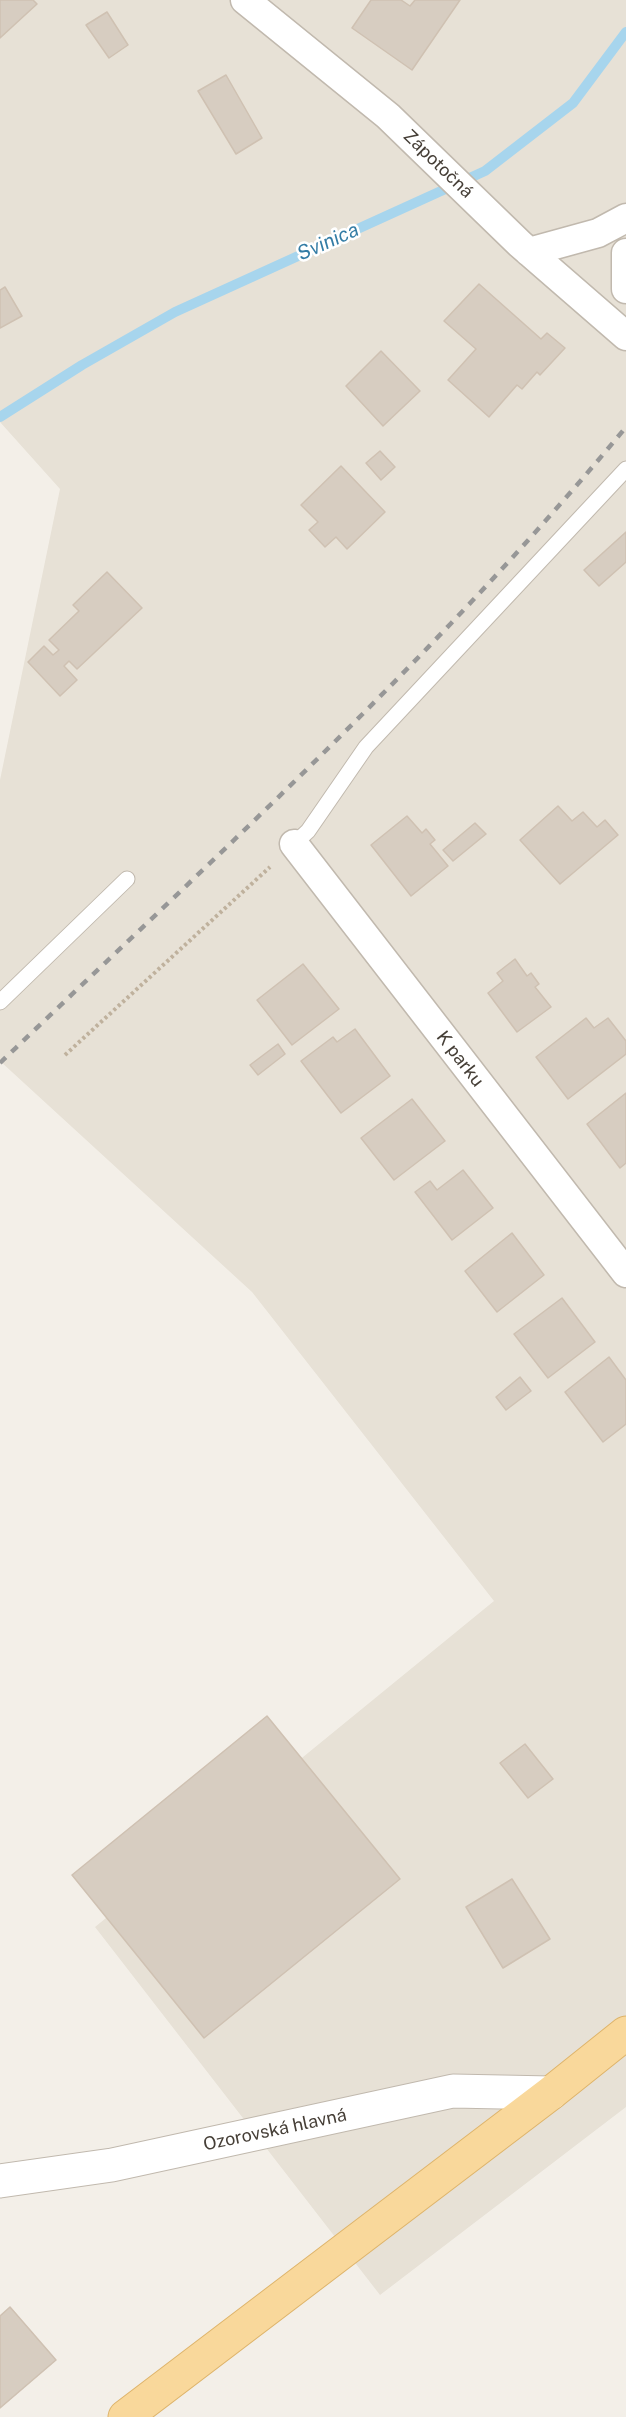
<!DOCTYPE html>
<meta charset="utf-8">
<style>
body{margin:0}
canvas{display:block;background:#f3efe8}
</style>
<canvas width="626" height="2417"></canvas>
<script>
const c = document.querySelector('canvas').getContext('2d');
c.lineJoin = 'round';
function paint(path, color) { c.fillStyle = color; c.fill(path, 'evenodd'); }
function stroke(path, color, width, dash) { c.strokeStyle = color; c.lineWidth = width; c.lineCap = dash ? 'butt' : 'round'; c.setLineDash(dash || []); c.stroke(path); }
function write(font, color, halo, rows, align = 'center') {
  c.font = font + ' "Public Sans",sans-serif'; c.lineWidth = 5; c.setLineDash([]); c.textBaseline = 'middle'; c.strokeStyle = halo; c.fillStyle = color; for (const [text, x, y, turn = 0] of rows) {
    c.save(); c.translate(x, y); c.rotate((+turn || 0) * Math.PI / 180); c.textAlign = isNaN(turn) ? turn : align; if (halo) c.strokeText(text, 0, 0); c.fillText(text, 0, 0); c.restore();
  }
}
const residential = new Path2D(`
 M0 0H626V2107L380 2295 95 1927 494 1601 252 1292 0 1061V780L60 489 0 422Z`);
const stream = new Path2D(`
 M0 417 82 365 175 312 485 171 573 103 626 32`);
const building = new Path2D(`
 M0 0H33L37 4 0 38Z
 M371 0H401L410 6 415 0H460L412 70 352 28Z
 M107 12 128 45 109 58 86 25Z
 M226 75 262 138 236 154 198 91Z
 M479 284 541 339 547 333 565 348 540 375 537 372 522 389 517 385 489 417 448 380 476 349 444 321Z
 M5 287 22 316 0 328V290Z
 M381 351 420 391 383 426 346 386Z
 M380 451 395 467 381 480 366 463Z
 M341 466 385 512 347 549 336 537 325 547 309 530 318 522 301 505Z
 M626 532V562L599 586 584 570Z
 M107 572 142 608 77 669 69 661 64 666 77 680 60 696 28 662 44 646 53 655 59 650 49 640 79 611 73 605Z
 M558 806 572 821 583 812 597 827 605 820 618 835 560 884 520 840Z
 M407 816 422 833 426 829 435 840 430 844 448 866 411 896 371 845Z
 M475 823 486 834 453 861 443 850Z
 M515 959 527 976 531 973 539 984 535 987 551 1007 517 1032 488 993 503 981 497 973Z
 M303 964 339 1009 292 1045 257 1000Z
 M586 1018 594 1028 608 1018 626 1041V1054L568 1099 536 1057Z
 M355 1029 390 1076 341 1113 301 1061 333 1037 337 1042Z
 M278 1044 285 1054 258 1075 250 1065Z
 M626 1093V1163L620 1168 587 1124Z
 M412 1099 445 1141 394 1180 361 1138Z
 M463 1170 493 1208 452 1240 415 1192 430 1181 437 1190Z
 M512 1233 544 1275 497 1312 465 1271Z
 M562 1298 595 1342 548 1378 514 1334Z
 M609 1357 626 1380V1424L603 1442 565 1392Z
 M520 1377 531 1391 506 1410 496 1397Z
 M267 1716 400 1879 204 2038 72 1875Z
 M525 1744 553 1779 528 1798 500 1763Z
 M512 1879 550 1939 503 1968 466 1907Z
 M10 2307 56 2360 0 2408V2316Z`);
const path = new Path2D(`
 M65 1055 270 867`);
const service = new Path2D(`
 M294 844 308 831 366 747 626 469
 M0 1002 127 879`);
const minor = new Path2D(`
 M245 0 388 116 520 244 626 336
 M529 252 598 233 626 218
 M626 253V289
 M294 844 626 1273`);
const tertiary = new Path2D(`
 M0 2181 112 2165 453 2091 551 2093`);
const primary = new Path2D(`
 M125 2417 551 2093 626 2033`);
const rail = new Path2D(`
 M0 1063C215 857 436 657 626 427`);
const streetNames = [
 ["Zápotočná",438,164,44],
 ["K parku",460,1059,52],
 ["Ozorovská hlavná",275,2130,-12]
];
const waterNames = [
 ["Svinica",328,242,-24]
];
paint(residential, '#e7e1d6');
stroke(stream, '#a7d5ed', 10);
paint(building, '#d7cdc1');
stroke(building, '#cfc1b2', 1.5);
stroke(service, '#c1b9ae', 17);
stroke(minor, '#c1b9ae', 31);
stroke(tertiary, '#c1b9ae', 35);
stroke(primary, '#deb46b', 35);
stroke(path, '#bfb19d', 4, [3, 3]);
stroke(service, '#fff', 15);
stroke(minor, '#fff', 28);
stroke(tertiary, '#fff', 33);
stroke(primary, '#f9d89b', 33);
stroke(rail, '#979797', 4.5, [8, 8]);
write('18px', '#463f37', '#fff', streetNames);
write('italic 20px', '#337ca5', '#fff', waterNames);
</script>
